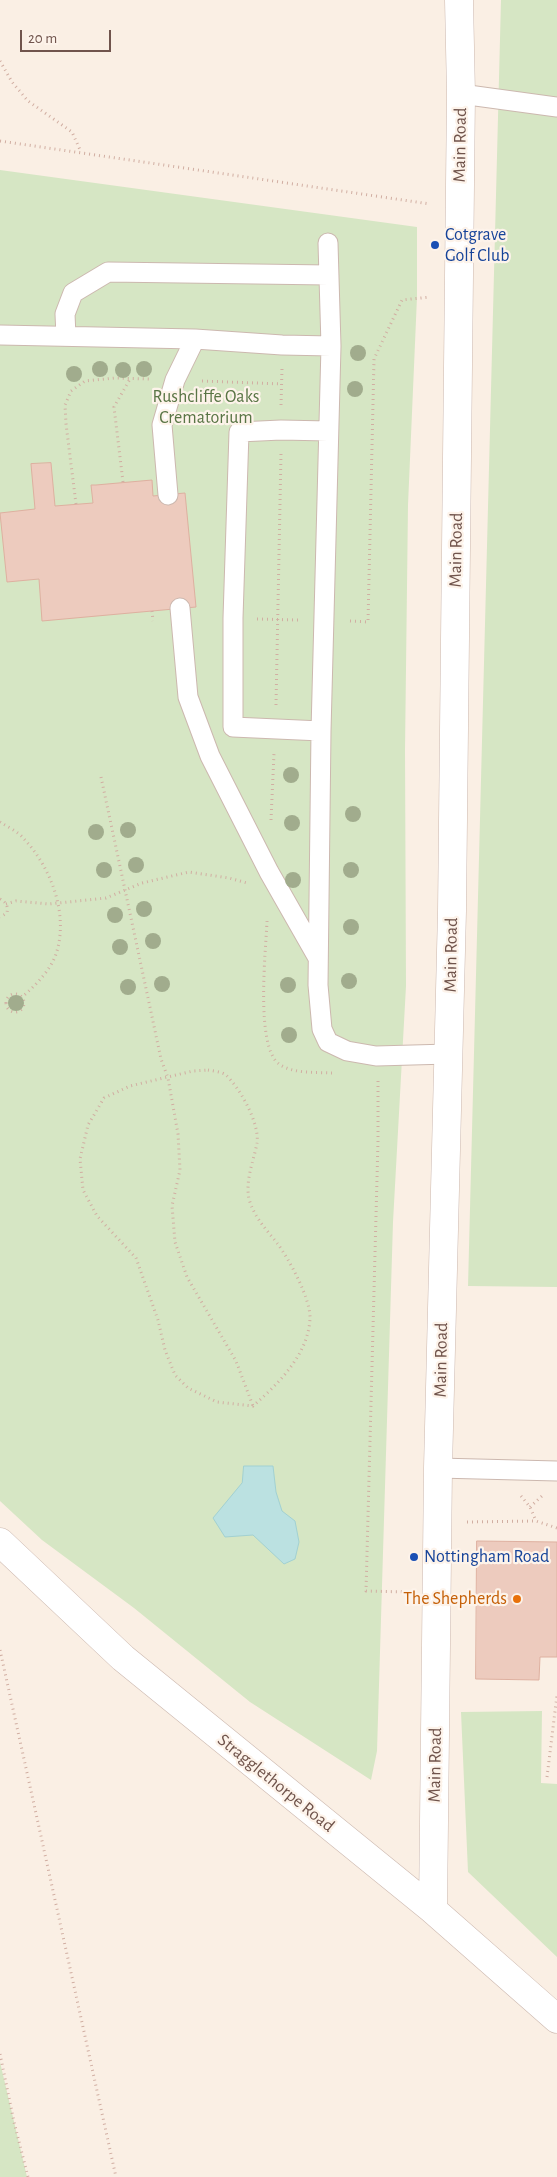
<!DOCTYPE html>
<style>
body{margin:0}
#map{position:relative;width:557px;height:2177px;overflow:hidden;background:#faefe4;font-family:"Alegreya Sans",sans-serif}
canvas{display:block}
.scale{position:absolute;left:20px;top:30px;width:91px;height:22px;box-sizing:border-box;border:2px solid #70544c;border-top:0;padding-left:6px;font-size:15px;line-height:18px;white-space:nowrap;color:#70544c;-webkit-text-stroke:4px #fdf3ea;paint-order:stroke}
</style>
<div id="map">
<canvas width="557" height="2177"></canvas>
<div class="scale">20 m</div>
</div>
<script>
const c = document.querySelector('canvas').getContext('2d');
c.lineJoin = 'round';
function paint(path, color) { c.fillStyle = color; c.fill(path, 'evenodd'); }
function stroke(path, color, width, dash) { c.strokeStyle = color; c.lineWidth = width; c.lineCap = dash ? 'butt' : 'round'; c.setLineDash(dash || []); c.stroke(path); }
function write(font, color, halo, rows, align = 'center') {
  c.font = font + ' "Alegreya Sans",sans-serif'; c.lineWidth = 4.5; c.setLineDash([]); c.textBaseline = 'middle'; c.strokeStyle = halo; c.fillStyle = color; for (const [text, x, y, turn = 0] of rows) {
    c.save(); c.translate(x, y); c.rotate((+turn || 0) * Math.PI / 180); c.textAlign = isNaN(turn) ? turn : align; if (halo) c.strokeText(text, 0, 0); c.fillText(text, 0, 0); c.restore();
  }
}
const green = new Path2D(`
 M501 0H557V1287L468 1286Z
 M0 170 417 227V297L408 505 405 750 406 986 393 1222 377 1751 371 1780 250 1702 134 1608 42 1540 0 1501Z
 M542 1711 541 1783 557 1784V1957L468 1872 461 1712Z
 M0 2062 27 2177H0Z`);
const water = new Path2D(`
 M244 1466H273L276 1492 282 1511 295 1521 299 1542 295 1559 284 1564 253 1535 225 1537 213 1518 242 1483Z`);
const building = new Path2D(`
 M51 463 55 506 93 503 91 485H96L152 480 153 496 185 493 196 607 42 621 39 579 7 582 0 513 35 509 31 464Z
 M477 1541 557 1542V1657H540L539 1680 476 1679Z`);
const path = new Path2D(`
 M0 61 12 82 28 101 72 132 81 152
 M0 141 430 204
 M202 381 282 384
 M281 405 282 368
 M123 482 114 407 130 379
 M76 504 66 424 65 405 71 391 85 381 115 378 149 379
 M152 611 153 621
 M257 619 298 620
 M350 621 368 622 374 359 402 300 430 297
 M276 705 281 453
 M101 777 161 1059 168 1078 178 1134 180 1170 172 1206 175 1242 187 1277 236 1361 253 1406
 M271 820 274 753
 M0 822C8 827 19 832 25 840 51 868 68 913 57 951 52 969 36 985 22 997
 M0 899C7 903 8 906 7 913L0 917
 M6 904 16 901 49 904 106 898 142 883 189 872 229 878 247 883
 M267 921C266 950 255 1046 279 1064 293 1074 315 1072 332 1073
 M6 1003a9 9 0 1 1 18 0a9 9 0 1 1-18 0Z
 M208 1070C214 1071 222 1072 226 1075 240 1088 260 1124 257 1143 254 1160 245 1180 249 1199 254 1217 266 1229 277 1243 289 1259 311 1299 310 1319 308 1355 278 1384 253 1406L217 1402 188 1388 175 1375 165 1350 158 1320 136 1258 97 1216 83 1190 80 1159 88 1125 104 1098 130 1086 193 1071Z
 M378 1081V1141L366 1591 407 1592
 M521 1496 530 1507 536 1521
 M530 1507 542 1496
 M467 1522 536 1521 557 1528
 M0 1650 116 2177
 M547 1777 557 1695
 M0 2054 14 2122 28 2177`);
const service = new Path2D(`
 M461 94 557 107
 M328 243 331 346 321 731 318 985 322 1029 328 1042 347 1051 376 1056 449 1054
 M0 335 195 339 282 345 331 346
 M66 336 65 314 73 293 108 272 329 275
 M168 495 162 425 175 380 195 339
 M180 608 188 697 210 756 269 872 318 958
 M321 731 233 727V618L239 432 281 430 328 431
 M438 1468 557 1471`);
const tertiary = new Path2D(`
 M0 1542 123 1658 433 1910 557 2019
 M433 1910 438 1468 452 911 461 94 459 0`);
const trees = [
 [358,353],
 [100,369],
 [144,369],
 [123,370],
 [74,374],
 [355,389],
 [291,775],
 [353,814],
 [292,823],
 [128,830],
 [96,832],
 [136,865],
 [104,870],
 [351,870],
 [293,880],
 [144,909],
 [115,915],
 [351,927],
 [153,941],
 [120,947],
 [349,981],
 [162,984],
 [288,985],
 [128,987],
 [16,1003],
 [289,1035]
];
const markers = [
 [435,245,5,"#1a4fb4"],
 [414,1557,5,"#1a4fb4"],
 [517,1599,5,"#e8710a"]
];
const streetNames = [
 ["Main Road",460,145,-89],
 ["Main Road",456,550,-89],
 ["Main Road",451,955,-89],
 ["Main Road",441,1360,-89],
 ["Main Road",435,1765,-89],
 ["Stragglethorpe Road",276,1783,39]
];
const transitNames = [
 ["Cotgrave",445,235],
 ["Golf Club",445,256],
 ["Nottingham Road",424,1557]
];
const parkNames = [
 ["Rushcliffe Oaks",206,397],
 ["Crematorium",206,418]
];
const foodNames = [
 ["The Shepherds",507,1599]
];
paint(green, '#d6e6c4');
paint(water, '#bbe1e1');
stroke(water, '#a2d1d2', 1);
paint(building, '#edcbbe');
stroke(building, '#deb0a0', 1);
stroke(service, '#ccb8af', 21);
stroke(tertiary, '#ccb8af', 29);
stroke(path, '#d1aea2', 3, [1, 4]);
stroke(service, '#fff', 19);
stroke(tertiary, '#fff', 28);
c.fillStyle = '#a1ac8d';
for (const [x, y] of trees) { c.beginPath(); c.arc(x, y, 8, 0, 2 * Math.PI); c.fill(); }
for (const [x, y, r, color] of markers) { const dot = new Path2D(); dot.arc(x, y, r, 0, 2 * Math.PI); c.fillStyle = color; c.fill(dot); stroke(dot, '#fdf3ea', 2); }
write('18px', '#70544c', '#fdf3ea', streetNames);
write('18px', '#164399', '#fdf3ea', transitNames, 'left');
write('18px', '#597545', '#fdf3ea', parkNames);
write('18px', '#c56008', '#fdf3ea', foodNames, 'right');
</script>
